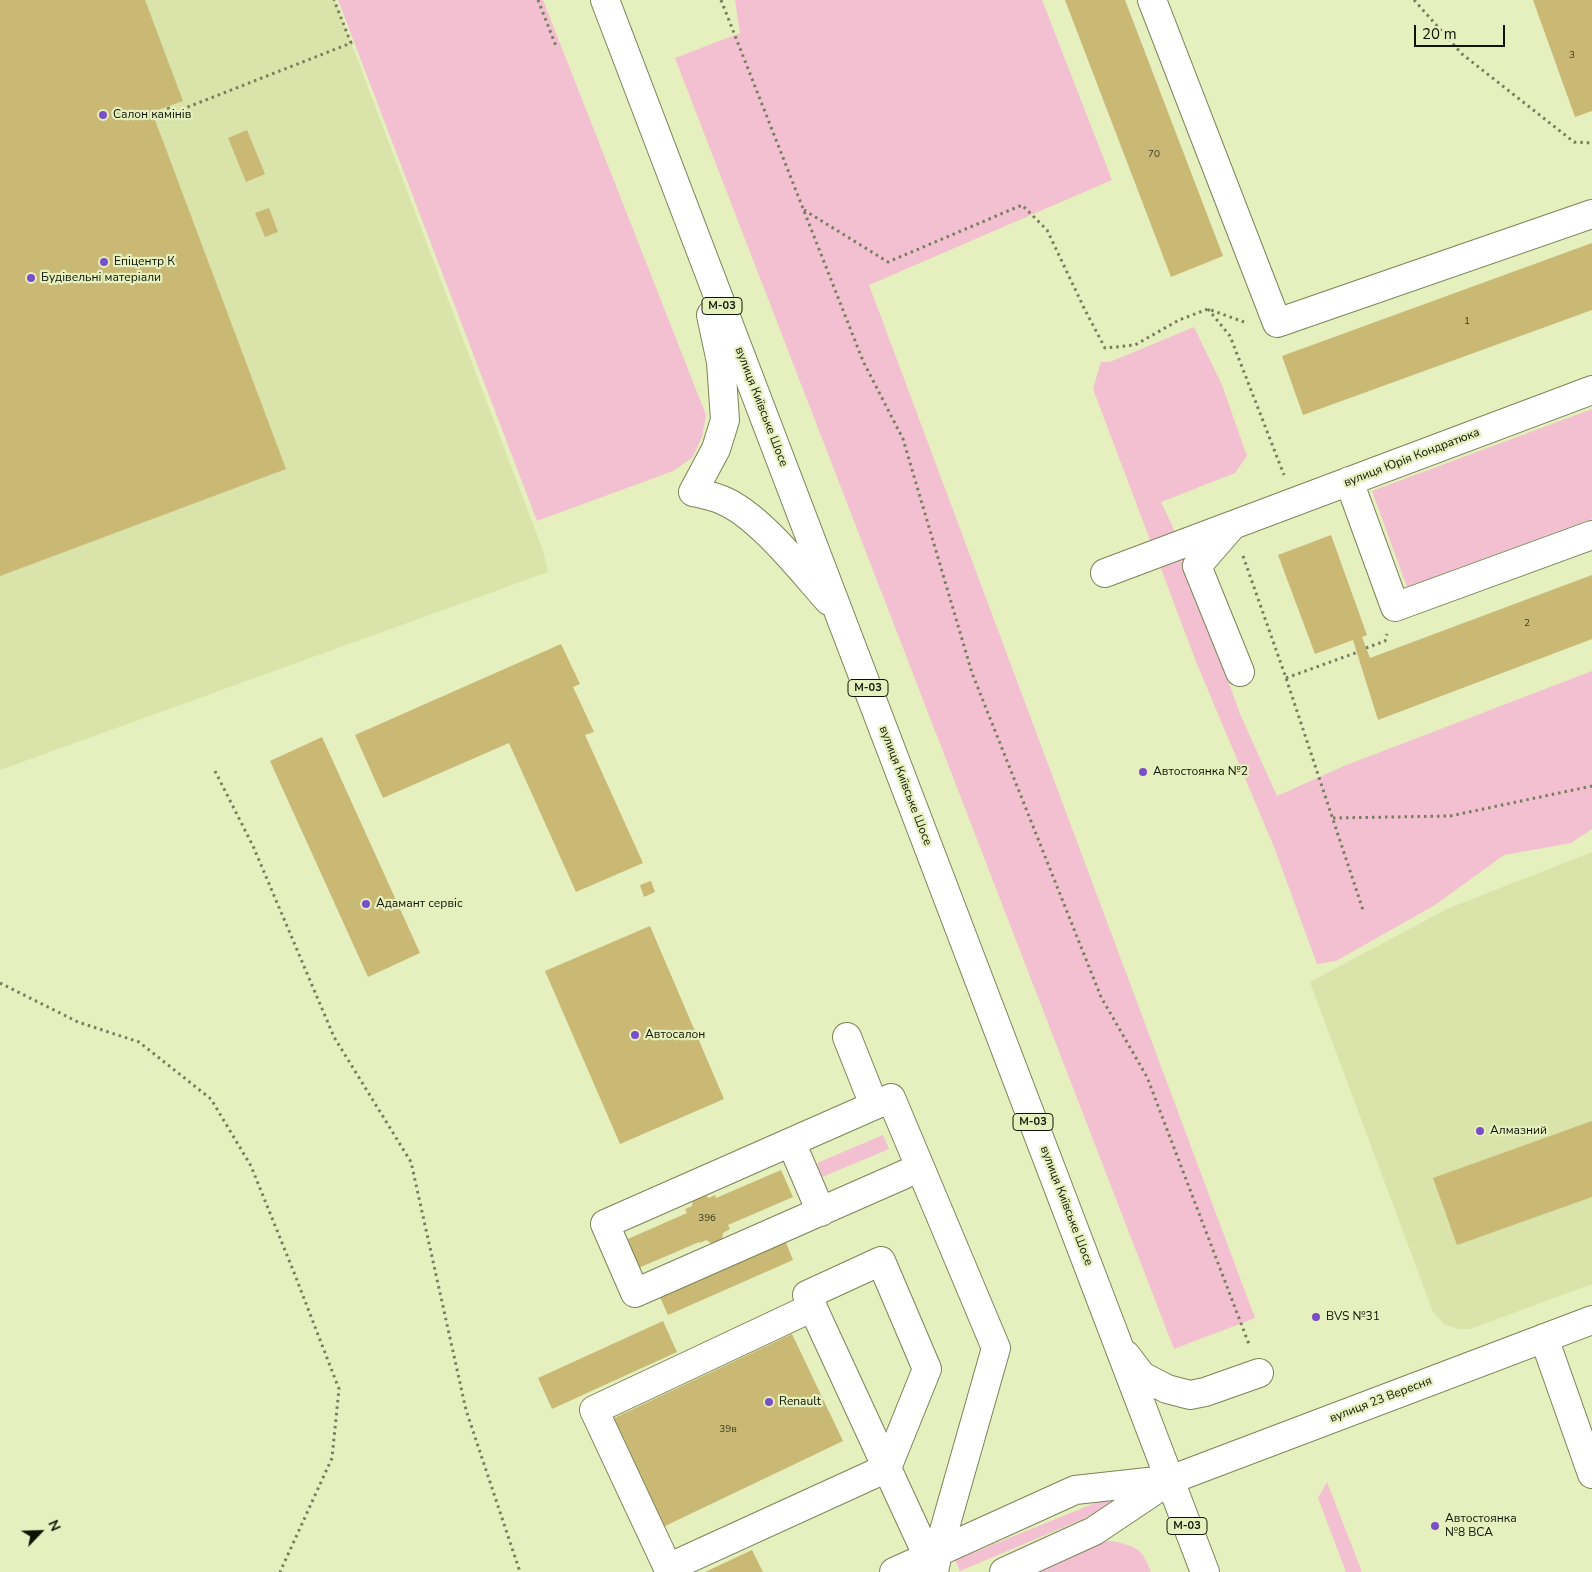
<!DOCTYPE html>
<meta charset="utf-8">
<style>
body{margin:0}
#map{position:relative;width:1592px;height:1572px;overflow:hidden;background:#e6efbe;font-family:"Nunito Sans",sans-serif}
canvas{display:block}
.north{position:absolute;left:15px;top:1507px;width:50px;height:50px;-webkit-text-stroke:4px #e6efbe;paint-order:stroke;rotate:66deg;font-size:14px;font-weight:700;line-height:20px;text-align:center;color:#101303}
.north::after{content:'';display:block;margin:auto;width:18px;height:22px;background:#101303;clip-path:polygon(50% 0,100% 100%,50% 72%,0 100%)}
.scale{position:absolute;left:1414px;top:25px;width:91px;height:22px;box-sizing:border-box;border:2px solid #101303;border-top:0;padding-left:6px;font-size:15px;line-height:18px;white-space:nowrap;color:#101303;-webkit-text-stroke:4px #e6efbe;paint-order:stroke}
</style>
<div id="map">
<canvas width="1592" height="1572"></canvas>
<div class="north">N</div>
<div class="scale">20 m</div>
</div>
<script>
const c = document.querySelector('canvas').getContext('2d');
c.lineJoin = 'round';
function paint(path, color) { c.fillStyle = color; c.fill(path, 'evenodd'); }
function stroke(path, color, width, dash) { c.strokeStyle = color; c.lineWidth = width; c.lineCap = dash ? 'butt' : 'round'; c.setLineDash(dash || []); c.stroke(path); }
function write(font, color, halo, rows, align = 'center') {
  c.font = font + ' "Nunito Sans",sans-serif'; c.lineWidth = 4.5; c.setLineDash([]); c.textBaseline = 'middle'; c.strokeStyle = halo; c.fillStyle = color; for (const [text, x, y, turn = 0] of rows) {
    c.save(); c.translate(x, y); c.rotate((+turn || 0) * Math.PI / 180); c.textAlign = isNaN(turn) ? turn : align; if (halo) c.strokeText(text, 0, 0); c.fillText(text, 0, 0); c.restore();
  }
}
const built = new Path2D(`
 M0 0H335L543 551 548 572 0 770Z
 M1592 852V1284L1470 1329H1459L1444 1324 1433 1312 1310 982 1447 909Z`);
const green = new Path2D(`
 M338 0H543L706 415 702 437 692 458 673 471 537 521Z
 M735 0H1042L1112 180 869 285 1255 1318 1174 1349 675 58 740 33Z
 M1194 327 1222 385 1247 456 1235 473 1161 502 1172 525 1240 714 1277 796 1344 766 1592 671V829L1571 843 1504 855 1435 905 1336 961 1317 964 1274 847 1197 664 1093 389 1101 362H1110Z
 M1592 409V519L1407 587 1372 491Z
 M883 1135 889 1149 822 1177 817 1163Z
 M1327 1482 1362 1572H1346L1318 1498Z
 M1105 1499 1110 1502 1109 1508 960 1571 955 1560Z
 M1113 1541C1138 1548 1141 1547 1151 1572H1028L1094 1542Z`);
const building = new Path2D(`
 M0 0H145L183 101 152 112 286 469 0 576Z
 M1065 0H1125L1223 256 1171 277Z
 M1533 0H1592V111L1575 117Z
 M247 130 265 174 246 182 228 138Z
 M269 208 278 232 265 237 255 213Z
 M1592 243V310L1303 415 1282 356Z
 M1331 535 1367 635 1362 637 1370 658 1592 575V639L1378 720 1353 640 1315 654 1278 555Z
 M561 644 580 684 573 687 594 732 585 735 643 863 576 892 509 743 383 798 355 735Z
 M322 737 420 953 368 977 270 761Z
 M651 881 655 892 644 897 640 885Z
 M650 926 724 1099 620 1144 545 971Z
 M1592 1121V1197L1457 1245 1433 1178Z
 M781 1170 793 1197 728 1225 730 1229 723 1233 722 1239 717 1243H711L706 1240 700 1243 699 1242 634 1270 621 1242 687 1213 685 1209 692 1206 693 1197 703 1193 709 1198 715 1195 716 1198Z
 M785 1240 793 1260 668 1315 659 1295Z
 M663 1321 677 1352 552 1409 538 1378Z
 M792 1334 843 1441 663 1527 612 1419Z
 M752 1550 763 1572H705Z`);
const path = new Path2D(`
 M538 0 556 46
 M721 0 863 361 903 439 972 673 1101 997 1147 1077 1250 1347
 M1414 0 1462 54 1574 142 1592 143
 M168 107 170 114 351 43 334 0
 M804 210 888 262 1022 205 1047 230 1085 310 1105 348 1135 345 1179 320 1208 309 1244 322
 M1208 309 1230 336 1284 475
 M1243 556 1286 678 1364 913
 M1366 648 1385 641 1387 634
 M1286 678 1358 652
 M215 771 253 846 334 1037 411 1162 466 1410 520 1572
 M1333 818 1450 816 1592 786
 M0 983 78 1022 139 1042 211 1099 251 1166 295 1275 339 1389 332 1458 280 1572`);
const minor = new Path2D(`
 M1152 0 1277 323 1592 214
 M1349 481 1395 607 1592 535
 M1231 527 1197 566 1240 672
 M1105 573 1592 390
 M847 1037 874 1105
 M791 1142 821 1212
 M919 1168 635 1293 605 1224 891 1098 996 1348 938 1552 934 1572
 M813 1307 594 1410 668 1568 887 1468 927 1369 881 1261 807 1295 928 1557
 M1544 1338 1592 1474
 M894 1572 1075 1490 1166 1480
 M1004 1572 1094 1531 1170 1480 1592 1320`);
const highway = new Path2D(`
 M605 0 1205 1572
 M711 315 721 362 725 420 716 449 693 492C702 494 713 496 722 500 759 515 802 571 829 601
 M1126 1355 1142 1376 1167 1389 1190 1395 1205 1392 1259 1373`);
const markers = [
 [103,115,5,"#794ec7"],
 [104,262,5,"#794ec7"],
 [31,278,5,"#794ec7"],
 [1143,772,5,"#794ec7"],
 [366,904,5,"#794ec7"],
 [635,1035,5,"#794ec7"],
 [1480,1131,5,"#794ec7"],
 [1316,1317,5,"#794ec7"],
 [769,1402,5,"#794ec7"],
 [1435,1526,5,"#794ec7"]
];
const numberNames = [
 ["3",1572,56],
 ["70",1154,155],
 ["1",1467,322],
 ["2",1527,624],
 ["39б",707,1219],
 ["39в",728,1430]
];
const shields = [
 [722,306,40],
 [868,688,40],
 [1033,1122,40],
 [1187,1526,40]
];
const shieldNames = [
 ["М-03",722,306],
 ["М-03",868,688],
 ["М-03",1033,1122],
 ["М-03",1187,1526]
];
const poiNames = [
 ["Салон камінів",113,115],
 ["Епіцентр К",114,262],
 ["Будівельні матеріали",41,278],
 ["Автостоянка №2",1153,772],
 ["Адамант сервіс",376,904],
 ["Автосалон",645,1035],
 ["Алмазний",1490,1131],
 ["BVS №31",1326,1317],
 ["Renault",779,1402],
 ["Автостоянка",1445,1519],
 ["№8 ВСА",1445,1533]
];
const streetNames = [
 ["вулиця Київське Шосе",761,407,69],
 ["вулиця Юрія Кондратюка",1412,458,-21],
 ["вулиця Київське Шосе",905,786,69],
 ["вулиця Київське Шосе",1066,1206,69],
 ["вулиця 23 Вересня",1381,1400,-21]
];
paint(built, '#d9e3aa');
paint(green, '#f2c0d1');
paint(building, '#c9b975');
stroke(minor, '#7c8357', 30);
stroke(highway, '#7c8357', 30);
stroke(path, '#777d5d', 3, [2.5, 4]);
stroke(minor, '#fff', 28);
stroke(highway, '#fff', 28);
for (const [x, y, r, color] of markers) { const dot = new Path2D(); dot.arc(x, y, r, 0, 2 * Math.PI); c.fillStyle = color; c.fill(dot); stroke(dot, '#e6efbe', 2); }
write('10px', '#3e3c20', null, numberNames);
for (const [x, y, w] of shields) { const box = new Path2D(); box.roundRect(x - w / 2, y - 8.5, w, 17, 4); c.fillStyle = '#e6efbe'; c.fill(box); stroke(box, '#101303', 1); }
write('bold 11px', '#101303', null, shieldNames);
write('12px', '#101303', '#e6efbe', poiNames, 'left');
write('12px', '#101303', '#e6efbe', streetNames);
</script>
